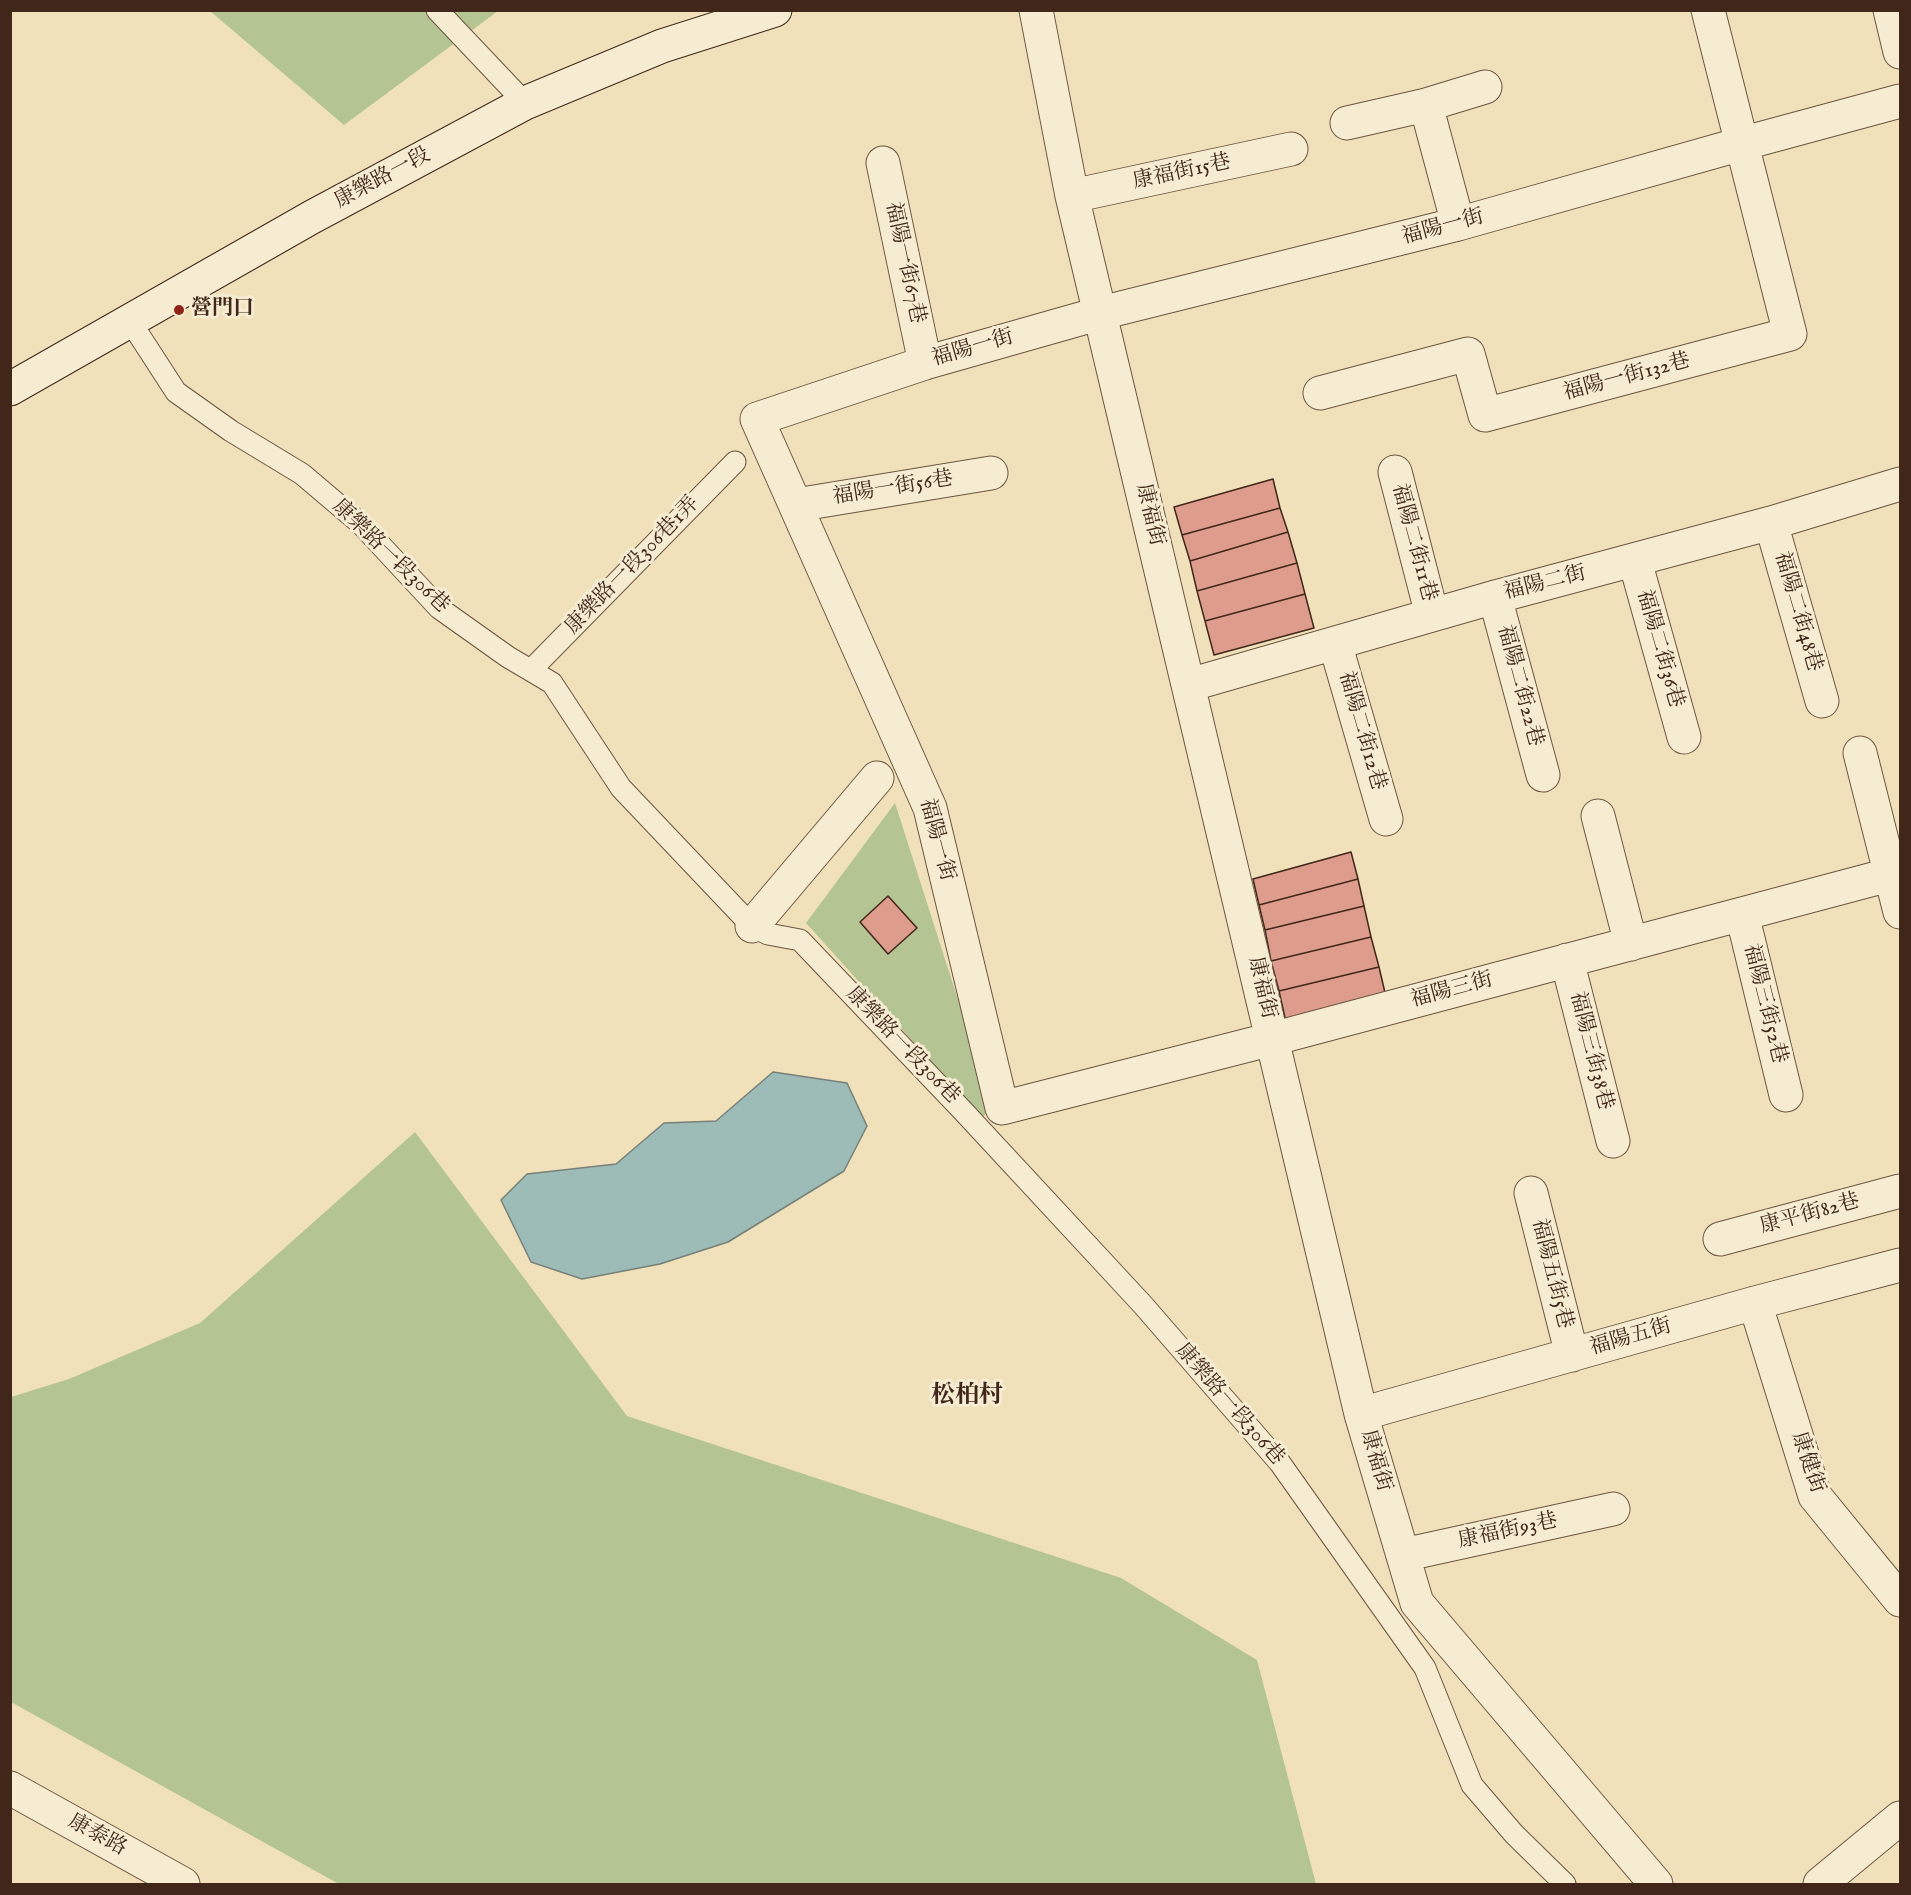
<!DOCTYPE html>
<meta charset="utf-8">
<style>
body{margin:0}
#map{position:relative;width:1911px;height:1895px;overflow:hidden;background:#f0e1ba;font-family:"IM FELL English",serif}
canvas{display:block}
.frame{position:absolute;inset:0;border:12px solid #41271a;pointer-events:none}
</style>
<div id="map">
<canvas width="1911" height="1895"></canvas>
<div class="frame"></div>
</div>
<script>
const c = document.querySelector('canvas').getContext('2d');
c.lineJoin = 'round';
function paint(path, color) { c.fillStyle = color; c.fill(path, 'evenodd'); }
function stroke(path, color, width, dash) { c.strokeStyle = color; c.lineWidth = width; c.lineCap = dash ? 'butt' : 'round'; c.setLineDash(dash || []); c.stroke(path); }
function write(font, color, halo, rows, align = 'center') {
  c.font = font + ' "IM FELL English","Noto Serif TC",serif'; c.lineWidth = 6; c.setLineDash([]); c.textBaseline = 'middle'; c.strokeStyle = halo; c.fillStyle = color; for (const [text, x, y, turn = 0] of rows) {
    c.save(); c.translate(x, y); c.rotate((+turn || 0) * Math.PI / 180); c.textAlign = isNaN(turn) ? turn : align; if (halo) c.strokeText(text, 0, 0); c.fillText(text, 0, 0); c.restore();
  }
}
const green = new Path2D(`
 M210 11H498L344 125Z
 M895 803 992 1106 982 1118 806 923Z
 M415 1132 627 1416 1121 1578 1257 1660 1316 1884H339L11 1702V1397L69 1379 200 1323Z`);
const water = new Path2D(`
 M773 1072 847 1083 867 1126 844 1171 728 1242 660 1264 582 1279 531 1262 501 1200 527 1174 616 1164 664 1123 716 1121Z`);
const building = new Path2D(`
 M1273 479 1280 508 1182 535 1174 507Z
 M1280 508 1288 532 1190 561 1182 535Z
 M1288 532 1297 563 1197 591 1190 561Z
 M1297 563 1305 594 1205 621 1197 591Z
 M1305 594 1314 628 1214 655 1205 621Z
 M1351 852 1358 879 1259 905 1253 879Z
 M1358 879 1364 906 1265 930 1259 905Z
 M888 896 917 928 888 954 860 922Z
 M1364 906 1371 937 1271 961 1265 930Z
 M1371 937 1379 967 1279 991 1271 961Z
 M1379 967 1386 997 1286 1022 1279 991Z`);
const lane = new Path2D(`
 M437 10 525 103
 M130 321 176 392 231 431 302 474 361 524 439 608 508 657 552 683 621 788 752 926 768 934 800 940 964 1112 1143 1305 1280 1463 1425 1668 1472 1785 1514 1834 1565 1884
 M531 670 735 462`);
const street = new Path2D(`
 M1036 10 1072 196 1361 1414 1417 1603 1656 1884
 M1890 10 1900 52
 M1900 101 1741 144 1458 224 1101 313 925 363 757 419 930 808 1002 1108 1272 1039 1900 872
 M1426 105 1458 224
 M1347 123 1426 105 1485 87
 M883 163 925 363
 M1072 196 1291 149
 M1320 393 1468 354 1485 415 1790 334 1708 10
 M1395 472 1432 615
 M796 505 991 473
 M1771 523 1822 701
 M1635 561 1684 737
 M1495 597 1543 775
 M1335 643 1386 819
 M1189 685 1495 597 1771 523 1900 484
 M1860 753 1900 912
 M1598 816 1631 944
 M1742 914 1786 1095
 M752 926 877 778
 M1567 960 1613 1141
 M1531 1193 1572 1355
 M1720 1239 1900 1191
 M1755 1303 1815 1496 1900 1600
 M1361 1414 1755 1303 1900 1265
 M1403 1555 1613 1509
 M10 1788 183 1884
 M1820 1884 1900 1818`);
const secondary = new Path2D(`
 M10 389 312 217 525 103 662 46 775 10`);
const markers = [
 [179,310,6,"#8f2418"]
];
const streetNames = [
 ["康福街15巷",1182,173,-12],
 ["康樂路一段",383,179,-28],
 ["福陽一街",1443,228,-15],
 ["福陽一街67巷",904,263,78],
 ["福陽一街",973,349,-16],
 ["福陽一街132巷",1627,378,-15],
 ["福陽一街56巷",893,489,-9],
 ["康福街",1149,515,77],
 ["福陽二街11巷",1413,543,75],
 ["康樂路一段306巷",390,557,44],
 ["康樂路一段306巷1弄",633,566,-46],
 ["福陽二街",1545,584,-14],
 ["福陽二街48巷",1797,612,74],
 ["福陽二街36巷",1659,649,74],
 ["福陽二街22巷",1519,686,75],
 ["福陽二街12巷",1361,731,74],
 ["福陽一街",936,840,75],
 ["康福街",1261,988,77],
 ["福陽三街",1452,991,-15],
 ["福陽三街52巷",1764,1004,76],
 ["康樂路一段306巷",902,1046,46],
 ["福陽三街38巷",1590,1051,76],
 ["康平街82巷",1810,1215,-15],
 ["福陽五街5巷",1551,1274,76],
 ["福陽五街",1631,1338,-16],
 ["康樂路一段306巷",1229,1405,49],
 ["康福街",1375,1461,74],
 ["康健街",1807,1463,71],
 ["康福街93巷",1508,1532,-12],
 ["康泰路",97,1836,29]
];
const poiNames = [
 ["營門口",191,310]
];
const quarterNames = [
 ["松柏村",967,1397]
];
paint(green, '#b5c493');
paint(water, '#9dbcb8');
stroke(water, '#788079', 1.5);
paint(building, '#de9c8c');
stroke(building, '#41271a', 1.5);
stroke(lane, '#6d5642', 23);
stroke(street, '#6d5642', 35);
stroke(secondary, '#41271a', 35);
stroke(lane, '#f5ecd2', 21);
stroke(street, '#f5ecd2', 33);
stroke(secondary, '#f5ecd2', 33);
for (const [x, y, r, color] of markers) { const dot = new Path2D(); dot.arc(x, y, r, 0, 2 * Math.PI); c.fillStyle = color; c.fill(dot); stroke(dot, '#f5ecd2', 2); }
write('21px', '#41271a', '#f5ecd2', streetNames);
write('bold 21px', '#41271a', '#f5ecd2', poiNames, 'left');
write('bold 24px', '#41271a', '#f5ecd2', quarterNames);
</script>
